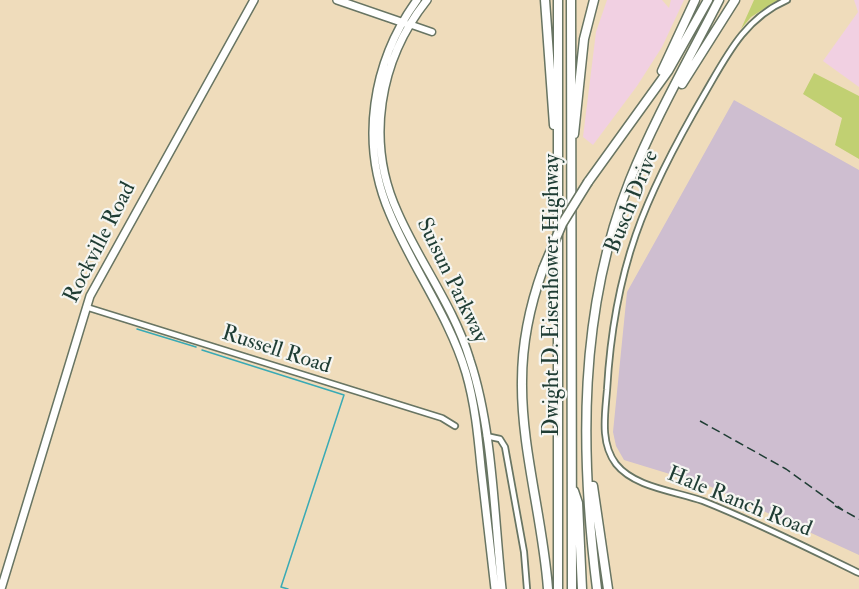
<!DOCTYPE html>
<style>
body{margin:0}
canvas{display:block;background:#efdcbb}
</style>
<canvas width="859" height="589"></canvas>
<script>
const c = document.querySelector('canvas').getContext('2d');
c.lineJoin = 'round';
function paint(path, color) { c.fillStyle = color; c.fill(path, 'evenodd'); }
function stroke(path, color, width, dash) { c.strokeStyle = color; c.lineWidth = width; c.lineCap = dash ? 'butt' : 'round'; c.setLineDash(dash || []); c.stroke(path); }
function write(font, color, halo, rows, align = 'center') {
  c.font = font + ' "IM FELL Double Pica",serif'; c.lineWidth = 4.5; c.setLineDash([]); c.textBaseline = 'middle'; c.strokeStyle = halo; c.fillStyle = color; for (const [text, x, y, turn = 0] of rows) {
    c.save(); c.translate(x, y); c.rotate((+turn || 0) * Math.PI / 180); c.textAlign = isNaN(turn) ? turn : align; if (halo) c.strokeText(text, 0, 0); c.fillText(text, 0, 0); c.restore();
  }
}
const built = new Path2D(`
 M607 0H662L669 8 671 0H684L662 47 637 86 593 145 583 137 596 32Z
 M854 0H859V87L823 61 858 12Z`);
const industrial = new Path2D(`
 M734 100 859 170V555L709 486 624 460 616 446 613 432 627 292Z`);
const green = new Path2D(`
 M754 0H778L751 17 741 29Z
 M814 73 859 96V159L835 145 842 118 803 94Z`);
const stream = new Path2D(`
 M137 329 196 347
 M202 350 344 395 281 587 288 589`);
const minor = new Path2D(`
 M787 0C745 18 727 55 705 93 644 197 614 268 607 390 605 415 600 443 616 464 635 488 676 491 703 501 756 522 808 548 859 573
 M86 307 442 418 455 426
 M486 436 500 439 505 447 524 552 527 589`);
const tertiary = new Path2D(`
 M409 24 432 32`);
const secondary = new Path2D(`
 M337 0 404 23
 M417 0C372 62 359 143 390 214 413 269 449 316 466 373 475 404 478 436 481 467 486 508 490 548 495 589
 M427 0C379 60 365 142 398 213 420 263 454 307 470 360 493 429 494 516 502 589
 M1 589 90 296 254 0`);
const motorway = new Path2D(`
 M545 0 554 125
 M571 0 572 589
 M662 71 695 0
 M682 84 735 0
 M574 134 584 39 594 0
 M588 182 668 71 708 0
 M543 269C530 305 522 342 522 381 521 448 543 520 548 589
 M593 486 608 589
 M574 491 578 503 582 589
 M558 589V0
 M597 589C580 452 578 311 630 180 655 118 689 59 719 0`);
const rail = new Path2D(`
 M700 421 786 469 843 510
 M835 506 859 519`);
const motorwayBridge = new Path2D(`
 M543 269 562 224 588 182`);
const streetNames = [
 ["Busch Drive",633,202,-68],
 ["Rockville Road",101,243,-63],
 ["Suisun Parkway",451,281,64],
 ["Dwight D. Eisenhower Highway",553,295,-90],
 ["Russell Road",276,351,18],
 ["Hale Ranch Road",739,503,22]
];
paint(built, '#f1d0e2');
paint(industrial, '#cebed0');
paint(green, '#c1d072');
stroke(stream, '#39aab5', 1.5);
stroke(minor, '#687563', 8);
stroke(tertiary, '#687563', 9);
stroke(secondary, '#687563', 10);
stroke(motorway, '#687563', 11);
stroke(minor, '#fff', 4.5);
stroke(tertiary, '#fff', 6);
stroke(secondary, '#fff', 7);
stroke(motorway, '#fff', 8);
stroke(rail, '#1f3d34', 1.5, [9, 4.5]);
stroke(motorwayBridge, '#687563', 11, []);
stroke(motorwayBridge, '#fff', 8);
write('22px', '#1f3d34', '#f6f6f2', streetNames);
</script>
